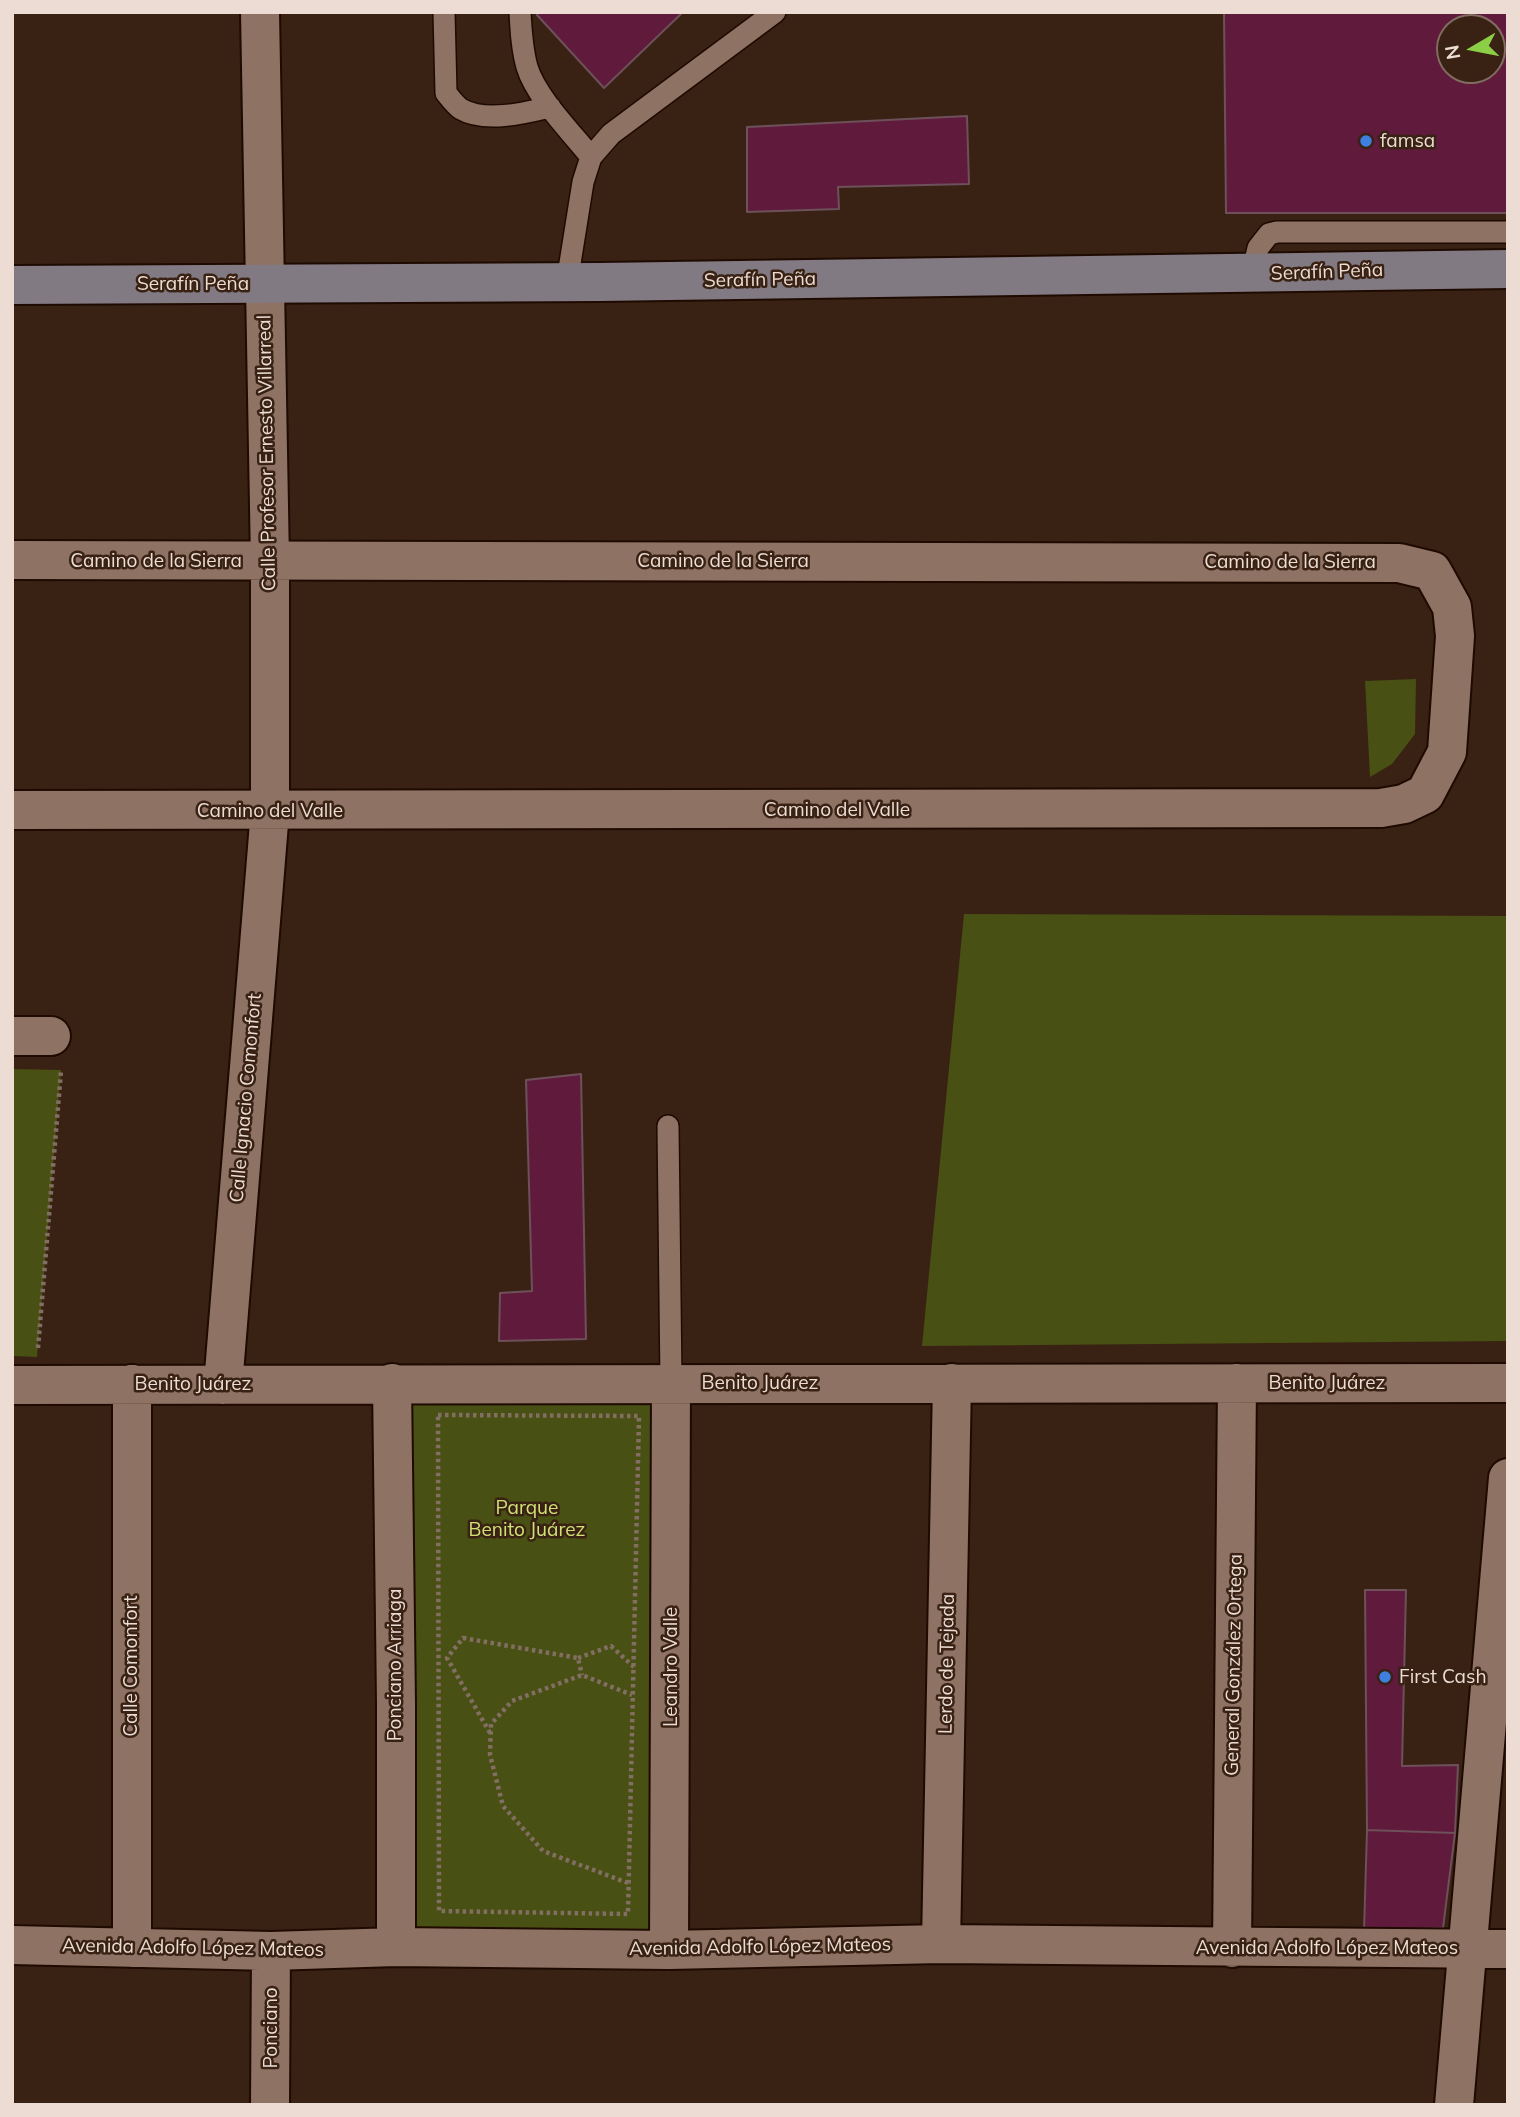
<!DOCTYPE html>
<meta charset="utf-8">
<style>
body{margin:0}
#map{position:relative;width:1520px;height:2117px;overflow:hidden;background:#392214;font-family:Mulish,sans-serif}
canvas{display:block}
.frame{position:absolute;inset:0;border:14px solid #ecdcd3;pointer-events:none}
.north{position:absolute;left:1436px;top:14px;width:70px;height:70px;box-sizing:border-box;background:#392214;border:2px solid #816c60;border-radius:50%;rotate:260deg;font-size:19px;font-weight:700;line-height:28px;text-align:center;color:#ecdcd3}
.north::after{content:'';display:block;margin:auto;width:24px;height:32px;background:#8cce45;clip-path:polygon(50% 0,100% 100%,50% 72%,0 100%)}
</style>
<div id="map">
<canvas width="1520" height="2117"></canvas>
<div class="frame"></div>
<div class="north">N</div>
</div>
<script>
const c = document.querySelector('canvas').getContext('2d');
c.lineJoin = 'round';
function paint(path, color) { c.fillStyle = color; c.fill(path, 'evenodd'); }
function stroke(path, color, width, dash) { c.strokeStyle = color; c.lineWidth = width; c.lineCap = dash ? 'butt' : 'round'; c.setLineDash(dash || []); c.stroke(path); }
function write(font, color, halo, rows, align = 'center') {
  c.font = font + ' Mulish,sans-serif'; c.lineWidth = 5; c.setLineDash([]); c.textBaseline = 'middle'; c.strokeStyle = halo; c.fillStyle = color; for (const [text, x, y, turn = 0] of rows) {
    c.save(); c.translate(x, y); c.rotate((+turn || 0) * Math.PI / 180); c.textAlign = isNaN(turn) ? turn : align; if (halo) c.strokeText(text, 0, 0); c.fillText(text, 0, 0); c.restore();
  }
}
const green = new Path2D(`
 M1416 679 1415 734 1392 764 1370 777 1365 681Z
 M964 914 1508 916V1341L922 1346Z
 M12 1069 61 1070 37 1357 12 1356Z
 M392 1383 660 1393 650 1930 401 1931Z`);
const building = new Path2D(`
 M539 12H683L604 88 537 15Z
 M1224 12H1508V213H1226ZM1450 28H1492V70H1450Z
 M967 116 969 184 838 187 839 209 747 212V127Z
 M581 1074 586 1339 499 1341 500 1293 532 1291 526 1080Z
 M1365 1590H1406L1402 1766 1458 1765 1455 1833 1367 1830Z
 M1367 1830 1455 1833 1443 1928 1364 1931Z`);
const path = new Path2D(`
 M38 1348 61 1071
 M438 1415 639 1416 628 1914 439 1911Z
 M578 1658 611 1646 634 1667
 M490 1733 447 1658 463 1638 578 1658 582 1675
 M628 1883 543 1851 503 1806 490 1755 491 1724 512 1701 582 1675 632 1695`);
const service = new Path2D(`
 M444 12 446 93C450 98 456 106 461 109 485 123 525 113 550 107
 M520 12C521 31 522 49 527 67 536 97 572 133 591 157
 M1252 274 1258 248 1269 234 1277 232H1508
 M567 282 583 182 591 157 611 134 775 12
 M668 1126 671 1383`);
const minor = new Path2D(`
 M12 560 1399 563 1432 571 1452 607 1455 636 1447 752 1425 794 1404 804 1381 808 12 810
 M12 1036H51
 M392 1383 396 1704V1947
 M132 1384V1948
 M12 1385 1508 1383
 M223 1385 270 811V561L260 12
 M941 1944 952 1383
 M12 1945 271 1951 396 1947 669 1950 941 1944 1508 1949
 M1232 1948 1237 1383
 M669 1950 671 1383
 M270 2105 271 1951
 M1454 2105 1508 1478`);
const secondary = new Path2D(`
 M12 285 599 282 1508 269`);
const markers = [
 [1366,141,7,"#3f7fe0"],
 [1385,1677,7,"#3f7fe0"]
];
const poiNames = [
 ["famsa",1380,141],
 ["First Cash",1399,1677]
];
const streetNames = [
 ["Serafín Peña",1327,272,-2],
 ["Serafín Peña",760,280,-1],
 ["Serafín Peña",193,284],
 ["Calle Profesor Ernesto Villarreal",267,453,-91],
 ["Camino de la Sierra",156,561],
 ["Camino de la Sierra",723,561],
 ["Camino de la Sierra",1290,562],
 ["Camino del Valle",837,810],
 ["Camino del Valle",270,811],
 ["Calle Ignacio Comonfort",246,1098,-85],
 ["Benito Juárez",760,1383],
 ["Benito Juárez",1327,1383],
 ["Benito Juárez",193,1384],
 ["Lerdo de Tejada",947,1664,-89],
 ["Ponciano Arriaga",395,1665,-90],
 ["General González Ortega",1234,1665,-89],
 ["Calle Comonfort",131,1666,-90],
 ["Leandro Valle",671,1667,-90],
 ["Avenida Adolfo López Mateos",760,1947,-1],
 ["Avenida Adolfo López Mateos",193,1948,1],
 ["Avenida Adolfo López Mateos",1327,1948],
 ["Ponciano",271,2028,-90]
];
const parkNames = [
 ["Parque",527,1508],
 ["Benito Juárez",527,1530]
];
paint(green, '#485013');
paint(building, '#601b3c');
stroke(building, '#6d505a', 2);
stroke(service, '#1f0a01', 24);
stroke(minor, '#1f0a01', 42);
stroke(secondary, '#1f0a01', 42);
stroke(path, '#826e62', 4.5, [3.5, 3.5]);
stroke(service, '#8e7263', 21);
stroke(minor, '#8e7263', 38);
stroke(secondary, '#817a82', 38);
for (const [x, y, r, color] of markers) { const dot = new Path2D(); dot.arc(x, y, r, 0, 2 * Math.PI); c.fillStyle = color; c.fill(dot); stroke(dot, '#392214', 2.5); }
write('19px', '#ecdcd3', '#392214', poiNames, 'left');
write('19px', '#ecdcd3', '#392214', streetNames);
write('19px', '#d0e174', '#392214', parkNames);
</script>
